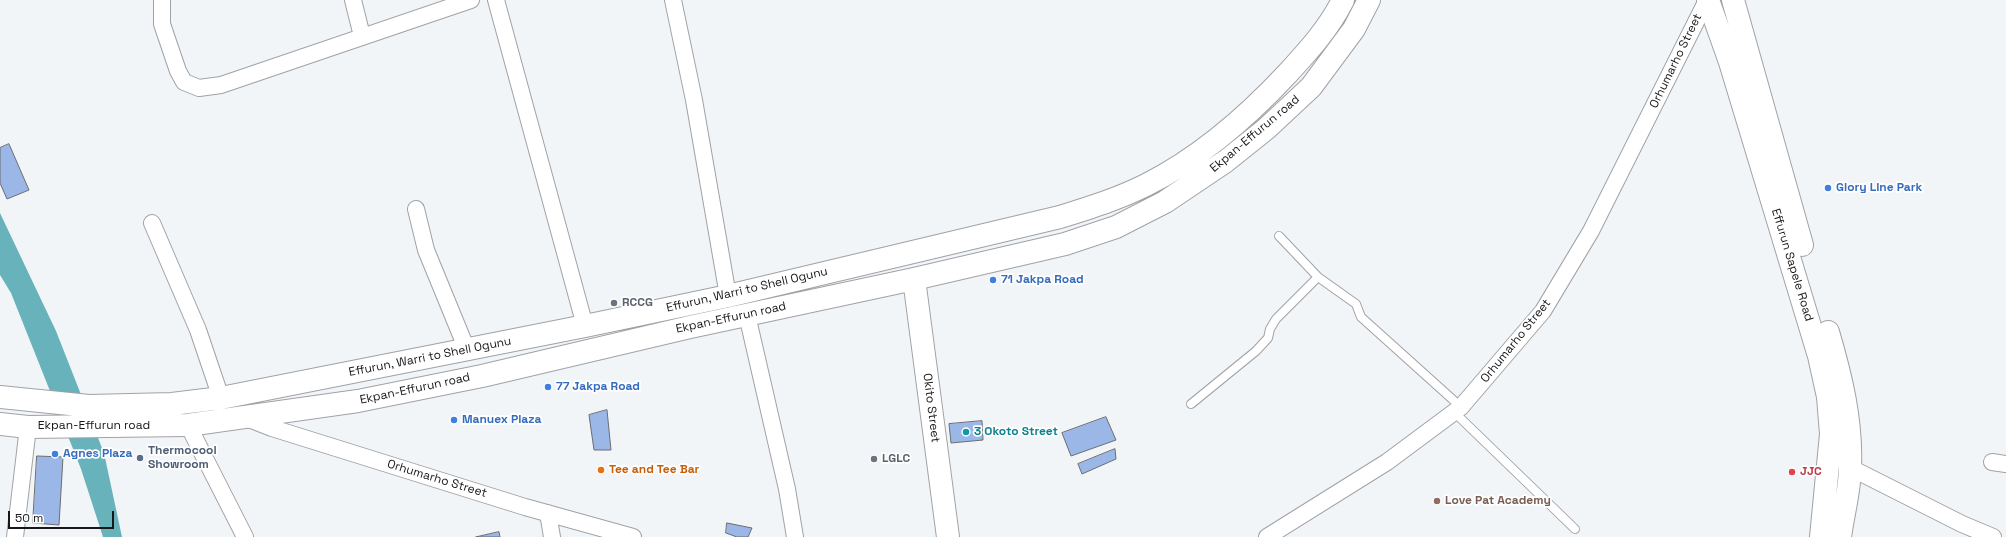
<!DOCTYPE html>
<style>
body{margin:0}
#map{position:relative;width:2006px;height:537px;overflow:hidden;background:#f2f5f8;font-family:"Space Grotesk",sans-serif}
canvas{display:block}
.scale{position:absolute;left:8px;top:511px;width:106px;height:18px;box-sizing:border-box;border:2px solid #171719;border-top:0;padding-left:5px;font-size:12px;line-height:14px;white-space:nowrap;color:#171719;-webkit-text-stroke:3px #fff;paint-order:stroke}
</style>
<div id="map">
<canvas width="2006" height="537"></canvas>
<div class="scale">50 m</div>
</div>
<script>
const c = document.querySelector('canvas').getContext('2d');
c.lineJoin = 'round';
function paint(path, color) { c.fillStyle = color; c.fill(path, 'evenodd'); }
function stroke(path, color, width, dash) { c.strokeStyle = color; c.lineWidth = width; c.lineCap = dash ? 'butt' : 'round'; c.setLineDash(dash || []); c.stroke(path); }
function write(font, color, halo, rows, align = 'center') {
  c.font = font + ' "Space Grotesk",sans-serif'; c.lineWidth = 3.5; c.setLineDash([]); c.textBaseline = 'middle'; c.strokeStyle = halo; c.fillStyle = color; for (const [text, x, y, turn = 0] of rows) {
    c.save(); c.translate(x, y); c.rotate((+turn || 0) * Math.PI / 180); c.textAlign = isNaN(turn) ? turn : align; if (halo) c.strokeText(text, 0, 0); c.fillText(text, 0, 0); c.restore();
  }
}
const water = new Path2D(`
 M0 213 56 331 104 453 122 537H103L81 469 11 293 0 275Z`);
const building = new Path2D(`
 M9 144 29 190 7 199 0 183V148Z
 M607 410 611 450H594L589 415Z
 M1106 417 1116 440 1071 456 1062 433Z
 M982 421 983 440 951 443 949 424Z
 M1115 449 1116 459 1082 474 1078 464Z
 M37 456 63 457 59 525 33 523Z
 M727 523 752 528 748 537H737L726 533Z
 M499 532 500 537H476Z`);
const lane = new Path2D(`
 M1279 236 1318 277 1356 304 1361 317 1461 407
 M1191 404 1256 351 1268 338 1270 329 1276 319 1318 277
 M1454 412 1575 529`);
const street = new Path2D(`
 M162 0V24L178 71 184 82 199 88 221 85 471 0
 M353 0 362 36
 M496 0 585 326
 M673 0 694 100 728 296
 M416 209 426 250 467 350
 M152 223 198 330 221 398
 M747 315 787 489 795 537
 M244 417 272 428 525 507 633 537
 M188 425 245 537
 M1992 462 2006 464
 M1851 468 1962 524 1993 537
 M548 513 552 537
 M15 537 28 427
 M1267 537 1387 462 1461 407 1543 311 1591 231 1707 0`);
const secondary = new Path2D(`
 M914 279 948 537
 M0 397 89 406 172 404 221 398 585 326 728 296 1060 217C1089 208 1118 199 1146 185 1200 158 1247 117 1288 73 1309 50 1329 28 1343 0
 M0 424 28 427 188 425 358 401 482 376 690 327 914 279 1065 244 1116 227 1165 202 1226 161 1266 129 1311 87 1354 29 1369 0`);
const highway = new Path2D(`
 M1708 0 1730 62 1819 356 1828 397 1831 434 1821 537
 M1733 0 1802 245
 M1828 332C1841 376 1852 421 1850 467 1850 490 1843 514 1840 537`);
const markers = [
 [1828,188,4,"#3f7fe0"],
 [993,280,4,"#3f7fe0"],
 [614,303,4,"#6b7280"],
 [548,387,4,"#3f7fe0"],
 [454,420,4,"#3f7fe0"],
 [966,432,4,"#0f9aa8"],
 [55,454,4,"#3f7fe0"],
 [140,458,4,"#5c6f8a"],
 [874,459,4,"#6b7280"],
 [601,470,4,"#e8710a"],
 [1792,472,4,"#e0444e"],
 [1437,501,4,"#8d6e63"]
];
const streetNames = [
 ["Orhumarho Street",1676,61,-64],
 ["Ekpan-Effurun road",1255,134,-40],
 ["Effurun Sapele Road",1792,265,73],
 ["Effurun, Warri to Shell Ogunu",747,290,-13],
 ["Ekpan-Effurun road",731,318,-12],
 ["Orhumarho Street",1516,341,-51],
 ["Effurun, Warri to Shell Ogunu",430,357,-11],
 ["Ekpan-Effurun road",415,389,-12],
 ["Okito Street",931,408,83],
 ["Ekpan-Effurun road",94,426],
 ["Orhumarho Street",437,479,17]
];
const shopNames = [
 ["Glory Line Park",1836,188],
 ["71 Jakpa Road",1001,280],
 ["77 Jakpa Road",556,387],
 ["Manuex Plaza",462,420],
 ["Agnes Plaza",63,454]
];
const worshipNames = [
 ["RCCG",622,303],
 ["LGLC",882,459]
];
const cultureNames = [
 ["3 Okoto Street",974,432]
];
const serviceNames = [
 ["Thermocool",148,451],
 ["Showroom",148,465]
];
const foodNames = [
 ["Tee and Tee Bar",609,470]
];
const healthNames = [
 ["JJC",1800,472]
];
const educationNames = [
 ["Love Pat Academy",1445,501]
];
paint(water, '#68b3bb');
paint(building, '#9bb7e7');
stroke(building, '#6b6d70', 1);
stroke(lane, '#a0a2a6', 10);
stroke(street, '#a0a2a6', 18);
stroke(secondary, '#a0a2a6', 24);
stroke(highway, '#a0a2a6', 24);
stroke(lane, '#fff', 8);
stroke(street, '#fff', 16);
stroke(secondary, '#fff', 22);
stroke(highway, '#fff', 22);
for (const [x, y, r, color] of markers) { const dot = new Path2D(); dot.arc(x, y, r, 0, 2 * Math.PI); c.fillStyle = color; c.fill(dot); stroke(dot, '#fff', 1.5); }
write('12px', '#171719', '#fff', streetNames);
write('bold 12px', '#366cbe', '#fff', shopNames, 'left');
write('bold 12px', '#5b616d', '#fff', worshipNames, 'left');
write('bold 12px', '#0d838f', '#fff', cultureNames, 'left');
write('bold 12px', '#4e5e75', '#fff', serviceNames, 'left');
write('bold 12px', '#c56008', '#fff', foodNames, 'left');
write('bold 12px', '#be3a42', '#fff', healthNames, 'left');
write('bold 12px', '#785e54', '#fff', educationNames, 'left');
</script>
